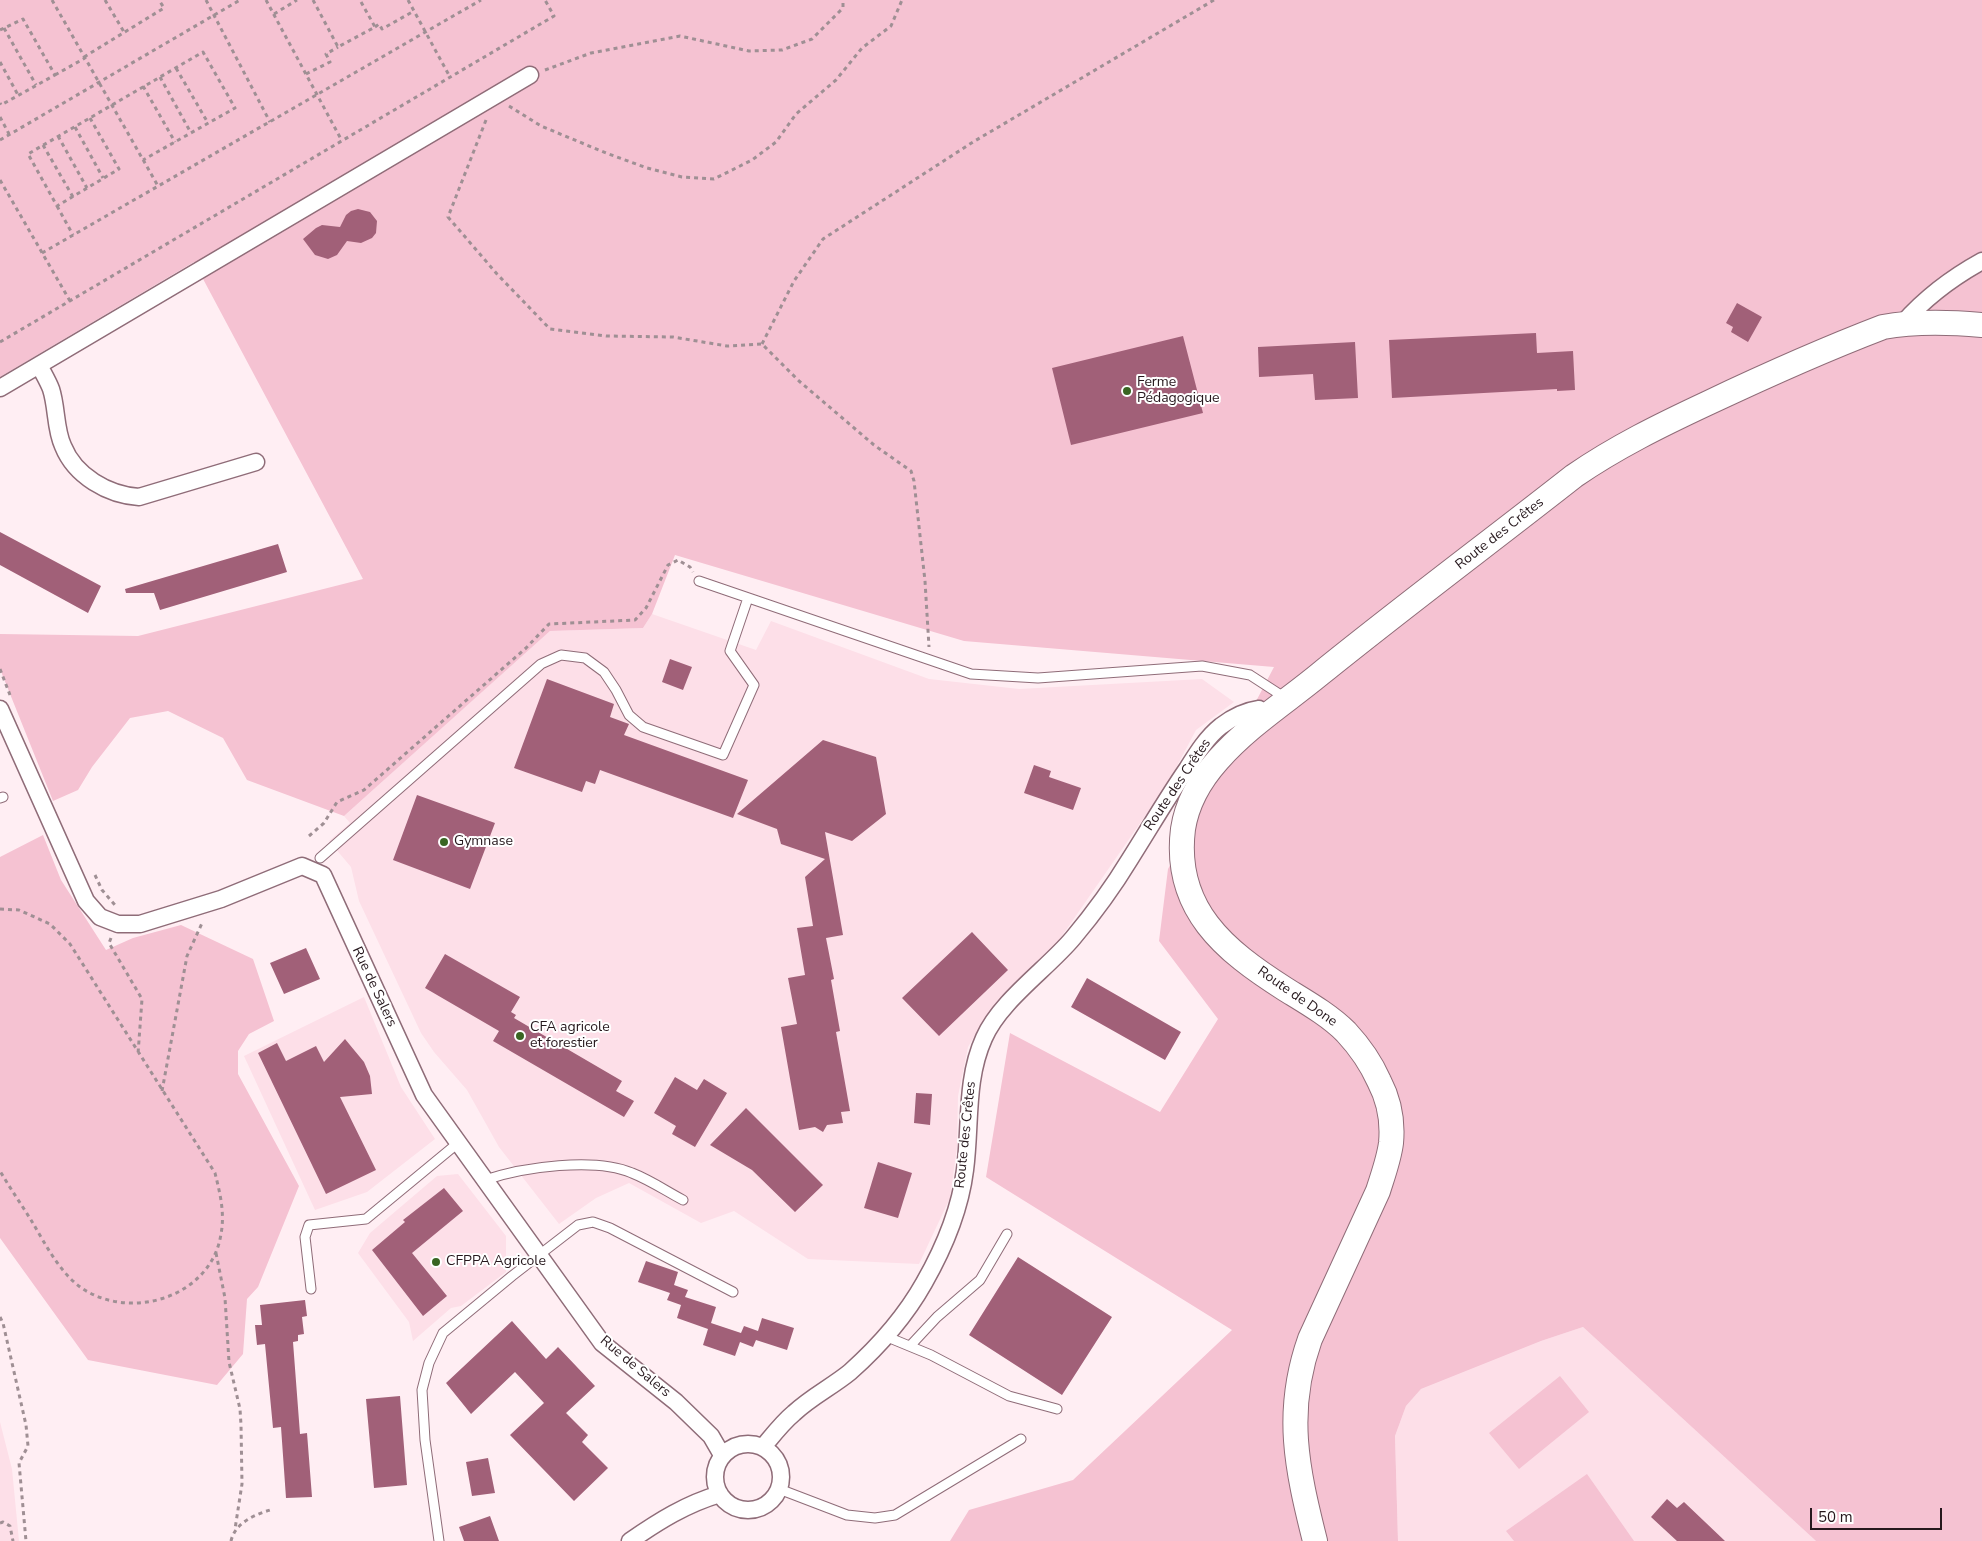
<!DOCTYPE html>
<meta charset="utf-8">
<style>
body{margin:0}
#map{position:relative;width:1982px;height:1541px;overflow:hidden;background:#ffeef3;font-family:"Nunito Sans",sans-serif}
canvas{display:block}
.scale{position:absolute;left:1810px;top:1508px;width:132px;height:22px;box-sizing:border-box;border:2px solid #26181d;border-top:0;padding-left:6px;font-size:15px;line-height:18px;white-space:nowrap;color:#26181d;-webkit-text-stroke:4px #fff;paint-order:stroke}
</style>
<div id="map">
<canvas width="1982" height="1541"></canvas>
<div class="scale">50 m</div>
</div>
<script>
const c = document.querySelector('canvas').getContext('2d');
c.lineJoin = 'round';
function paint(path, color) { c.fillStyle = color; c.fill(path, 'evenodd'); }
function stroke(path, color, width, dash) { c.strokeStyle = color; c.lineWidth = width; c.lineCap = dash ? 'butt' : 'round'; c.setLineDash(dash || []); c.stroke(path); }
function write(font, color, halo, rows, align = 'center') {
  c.font = font + ' "Nunito Sans",sans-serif'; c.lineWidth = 4; c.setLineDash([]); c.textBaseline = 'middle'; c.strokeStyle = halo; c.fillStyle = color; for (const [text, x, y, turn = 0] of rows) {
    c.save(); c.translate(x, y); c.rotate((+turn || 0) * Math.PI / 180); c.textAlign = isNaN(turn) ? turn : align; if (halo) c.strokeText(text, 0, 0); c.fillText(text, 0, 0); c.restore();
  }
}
const built = new Path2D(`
 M652 614 756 650 771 621 929 679 1019 689 1202 679 1234 702 1196 730 1168 783 1057 943 987 1015 968 1047 958 1096 957 1147 950 1198 919 1264 808 1259 734 1211 701 1223 629 1183 596 1198 559 1224 499 1147 467 1090 434 1052 421 1033 359 901 351 867 329 841 350 823 344 816 550 631 643 628Z
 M364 997 401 1087 435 1139 367 1192 315 1210 244 1056Z
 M458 1174 506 1236V1272L461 1306 451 1308 413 1341 409 1322 358 1253 370 1233 437 1176Z
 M1583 1327 1816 1541H1398L1395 1436 1406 1406 1421 1389 1541 1341Z
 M0 1422 12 1469 19 1541H0Z`);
const green = new Path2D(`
 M0 0H1982V1541H1816L1583 1327 1541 1341 1421 1389 1406 1406 1395 1436 1398 1541H950L969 1510 1073 1480 1232 1330 986 1177 1010 1033 1160 1112 1218 1019 1159 941 1168 869 1274 667 964 641 675 555 652 614 643 628 550 631 344 816 247 780 223 738 168 711 130 718 92 767 78 790 53 801 0 669V634L138 636 363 579 194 262 0 377Z
 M43 835 61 880 106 950 133 938 181 925 253 959 274 1021 249 1034 238 1051V1074L299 1186 258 1287 247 1299 243 1354 217 1385 88 1360 0 1238V857Z
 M1560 1376 1589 1412 1519 1469 1489 1433Z
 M1587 1474 1634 1541H1514L1506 1531Z`);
const building = new Path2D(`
 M358 209 370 212 377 221 376 233 372 238 361 243 347 241 337 255 328 259 315 255 303 239 316 228 322 225 340 227 346 215 351 211Z
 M1737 303 1762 317 1748 342 1731 332 1733 327 1726 323Z
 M1536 333 1537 353 1573 351 1575 390 1557 391V389L1392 398 1389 340Z
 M1183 336 1203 413 1071 445 1052 368Z
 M1355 342 1358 398 1315 400 1313 374 1259 377 1258 347Z
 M0 532 101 586 88 613 0 565Z
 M278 544 287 572 160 610 154 593H126L125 589Z
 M670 659 692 667 683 690 662 682Z
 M547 679 614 704 610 717 629 724 624 735 748 780 733 818 600 770 595 784 586 781 582 792 514 768Z
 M823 740 876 757 886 814 852 841 825 832 843 935 826 938 834 979 831 980 840 1031 836 1032 850 1111 841 1112 843 1123 827 1125 823 1132 815 1127 799 1130 781 1027 797 1024 788 978 805 975 797 928 813 926 805 877 825 859 781 844 777 829 737 814Z
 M1034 765 1051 771 1049 777 1081 788 1073 810 1024 793Z
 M417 795 495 823 470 889 393 860Z
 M972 932 1008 970 939 1036 902 998Z
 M306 948 320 979 284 994 270 963Z
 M445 954 520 997 511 1012 516 1015 514 1018 622 1081 616 1091 634 1101 624 1117 493 1041 499 1031 425 988Z
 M1087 978 1181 1032 1165 1060 1071 1007Z
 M345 1039 364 1062 370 1076 372 1094 340 1097 376 1170 326 1194 258 1053 277 1043 286 1061 316 1046 324 1062Z
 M675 1077 697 1090 704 1079 727 1093 695 1147 672 1134 676 1126 654 1113Z
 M916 1093 932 1094 930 1125 914 1123Z
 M746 1108 823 1185 795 1212 752 1170 710 1145Z
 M878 1162 912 1173 898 1218 864 1208Z
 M444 1188 463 1211 412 1253 447 1296 423 1316 372 1250 405 1222 403 1220Z
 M1018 1257 1112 1317 1062 1395 969 1335Z
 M646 1261 678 1272 674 1285 688 1290 685 1297 716 1307 711 1323 741 1333 744 1326 758 1331 762 1318 794 1328 787 1350 756 1340 753 1347 740 1342 735 1356 703 1345 708 1329 677 1318 681 1305 667 1300 670 1293 638 1282Z
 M305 1300 307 1316 302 1317 304 1334 298 1335V1341L293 1342 300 1434 307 1433 312 1497 286 1498 281 1427 273 1428 265 1344 257 1345 255 1325H262L260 1305Z
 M512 1321 546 1359 558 1347 595 1386 566 1413 588 1435 582 1442 608 1468 574 1501 510 1435 544 1403 515 1372 471 1414 446 1383Z
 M400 1396 407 1485 374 1488 366 1399Z
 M488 1458 495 1493 472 1496 466 1462Z
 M1667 1499 1677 1508 1684 1502 1725 1541H1677L1651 1517Z
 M490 1516 499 1541H464L459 1527Z`);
const path = new Path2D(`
 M52 0 158 186
 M105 0 124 32
 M206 0 270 122
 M266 0 342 141
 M313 0 338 47 375 27 360 0
 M408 0 450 77
 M274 14 297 0
 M375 27 379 24 382 29 414 11
 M4 28 36 85
 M0 30 23 19 55 75 1 105 0 103
 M84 57 164 8 159 0
 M0 62 18 95
 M176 68 208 123
 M545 70 591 53 680 36 749 51 782 50 812 39 843 8V0
 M306 74 330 62 326 54 338 47
 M55 75 85 58
 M160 77 191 133
 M143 86 175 142
 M509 106 541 126 606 153 647 168 682 177 714 179 752 160 776 142 796 114 836 80 862 48 891 26 902 0
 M0 117 9 134
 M90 118 119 169 57 206 28 154 203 52 235 108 143 160
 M486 120 448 217 497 274 550 329 606 336 673 337 727 346 762 344 799 381 874 445 911 471 914 481 925 581 929 647
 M75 127 103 178
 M58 136 87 188
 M0 140 240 0
 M43 145 73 197
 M0 180 70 301
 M57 206 73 235
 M42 253 481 0
 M0 342 554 16 545 0
 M762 344 794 281 823 239 973 142 1214 0
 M0 669 10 695
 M309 836 324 823 337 802 364 790 526 648 549 624 635 620 646 608 668 565 678 560 690 567 693 572
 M95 875 102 890 115 905
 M0 909 19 910 50 924 70 944 215 1173C220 1193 225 1213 221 1234 212 1293 140 1319 90 1293 63 1280 46 1245 31 1220 21 1204 10 1188 0 1171
 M111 938 109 943 142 999 138 1054
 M162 1091 187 956 203 921
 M216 1253 225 1298 229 1362 240 1409 241 1425 242 1484 235 1529
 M0 1317 3 1323 26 1425 28 1446 19 1463 26 1541
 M0 1523 3 1522 10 1526 13 1541
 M231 1541C235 1523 254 1515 270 1510`);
const lane = new Path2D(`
 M699 581 971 674 1038 678 1202 666 1250 675 1287 699
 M0 798 3 797
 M320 858 541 664 561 655 585 658 604 672 616 690 629 715 643 727 723 755 754 685 730 651 748 598
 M485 1180C523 1167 595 1157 632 1173 650 1180 666 1191 683 1200
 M311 1289 305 1237 309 1225 366 1219 458 1143
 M885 1336 931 1355 1009 1396 1057 1409
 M910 1346 937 1317 980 1280 1007 1234
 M779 1489 847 1515 875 1518 895 1515 1021 1439
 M439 1541 425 1440 422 1390 429 1363 443 1333 512 1276 578 1225 593 1222 610 1228 733 1292`);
const street = new Path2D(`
 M1903 323C1925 298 1953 277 1982 261
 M39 365C43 373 48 381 51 389 57 407 55 429 63 446 75 476 108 495 139 497L256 462
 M0 388 530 75
 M0 709 86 901 100 917 118 924H140L221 899 302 866 323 875 424 1095 602 1343 676 1402 711 1436 722 1455
 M715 1477a33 33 0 1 1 66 0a33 33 0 1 1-66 0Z
 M763 1447C773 1435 782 1423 794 1413 811 1397 833 1386 850 1372 878 1347 906 1315 924 1283 944 1248 960 1210 965 1170 971 1125 965 1080 984 1038 1000 1001 1047 969 1073 938 1094 913 1113 887 1130 859 1149 829 1167 798 1187 769 1197 753 1207 737 1221 726 1233 717 1245 711 1259 709L1267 714
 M630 1541C659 1521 686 1504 720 1494`);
const secondary = new Path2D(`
 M1315 1541C1297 1469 1284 1412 1310 1339L1378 1191C1383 1175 1389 1159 1391 1143 1393 1122 1389 1100 1379 1081 1371 1063 1359 1046 1346 1032 1329 1015 1306 1002 1285 989 1225 951 1173 909 1183 829 1187 803 1201 779 1218 760 1248 726 1286 702 1320 674 1404 606 1490 542 1574 476 1616 447 1661 425 1708 403 1765 376 1823 350 1883 327 1915 321 1949 322 1982 325`);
const markers = [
 [1127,391,5,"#396522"],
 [444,842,5,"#396522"],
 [520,1036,5,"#396522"],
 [436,1262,5,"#396522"]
];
const poiNames = [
 ["Ferme",1137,383],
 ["Pédagogique",1137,399],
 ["Gymnase",454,842],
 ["CFA agricole",530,1028],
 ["et forestier",530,1044],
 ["CFPPA Agricole",446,1262]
];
const streetNames = [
 ["Route des Crêtes",1500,534,-38],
 ["Route des Crêtes",1178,785,-56],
 ["Rue de Salers",374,987,65],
 ["Route de Done",1297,997,35],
 ["Route des Crêtes",966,1135,-84],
 ["Rue de Salers",635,1367,40]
];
paint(built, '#fddfe8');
paint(green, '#f5c2d2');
paint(building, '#a16078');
stroke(lane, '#8f6c78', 11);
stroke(street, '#8f6c78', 19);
stroke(secondary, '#8f6c78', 26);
stroke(path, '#9f8f94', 3, [4, 4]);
stroke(lane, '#fff', 9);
stroke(street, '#fff', 16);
stroke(secondary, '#fff', 24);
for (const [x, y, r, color] of markers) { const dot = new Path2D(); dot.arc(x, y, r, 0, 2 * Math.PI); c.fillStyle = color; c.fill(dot); stroke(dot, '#fff', 2); }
write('14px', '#26181d', '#fff', poiNames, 'left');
write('14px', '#26181d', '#fff', streetNames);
</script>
